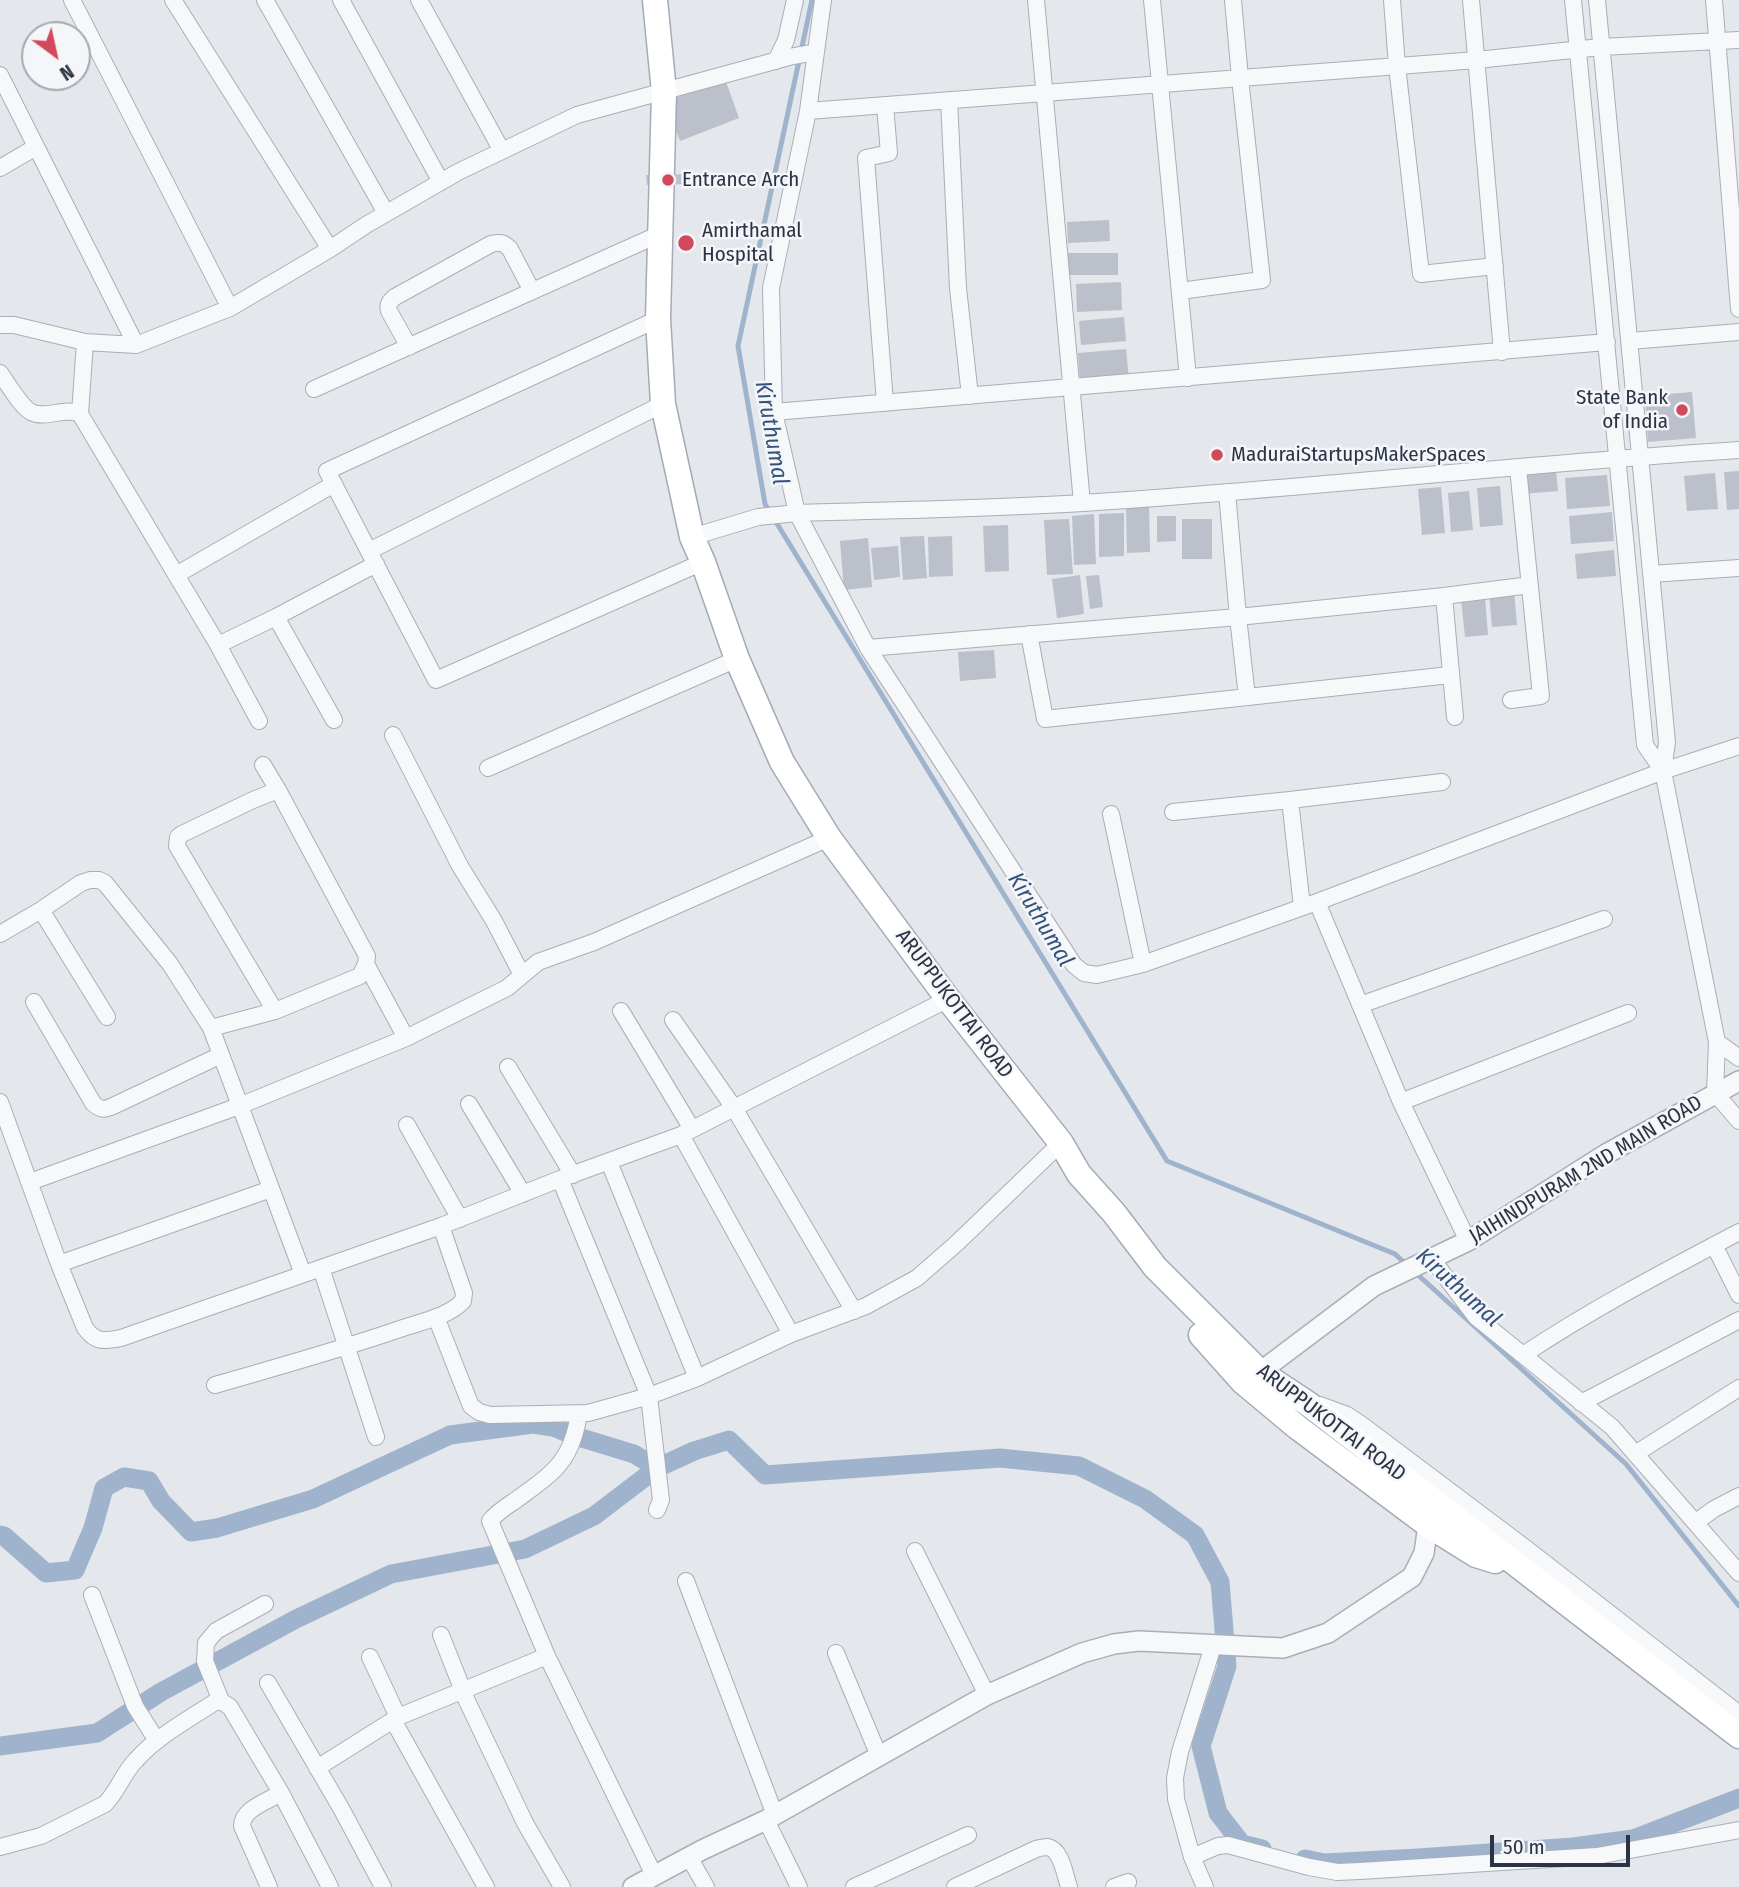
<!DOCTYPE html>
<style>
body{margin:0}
#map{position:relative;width:1739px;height:1887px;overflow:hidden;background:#e4e7ec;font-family:"Fira Sans Condensed",sans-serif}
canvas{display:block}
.north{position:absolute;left:21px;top:21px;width:70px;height:70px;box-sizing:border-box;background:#f4f6f9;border:2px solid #a4a8b1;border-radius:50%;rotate:147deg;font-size:19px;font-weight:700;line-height:28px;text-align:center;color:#2b3445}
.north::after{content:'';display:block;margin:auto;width:24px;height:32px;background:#d1495b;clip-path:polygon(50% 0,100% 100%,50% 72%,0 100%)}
.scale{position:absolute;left:1490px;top:1835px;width:140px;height:32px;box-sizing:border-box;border:4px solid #2b3445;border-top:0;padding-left:9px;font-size:21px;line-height:24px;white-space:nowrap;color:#2b3445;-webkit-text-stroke:5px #f4f6f9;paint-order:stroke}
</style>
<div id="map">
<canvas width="1739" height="1887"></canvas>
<div class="north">N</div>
<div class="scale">50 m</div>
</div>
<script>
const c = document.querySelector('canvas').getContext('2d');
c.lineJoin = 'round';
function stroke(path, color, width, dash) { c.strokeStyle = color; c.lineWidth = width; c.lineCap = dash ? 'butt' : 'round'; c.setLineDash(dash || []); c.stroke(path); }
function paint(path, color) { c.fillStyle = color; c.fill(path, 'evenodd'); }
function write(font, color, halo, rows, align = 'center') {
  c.font = font + ' "Fira Sans Condensed",sans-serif'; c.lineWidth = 5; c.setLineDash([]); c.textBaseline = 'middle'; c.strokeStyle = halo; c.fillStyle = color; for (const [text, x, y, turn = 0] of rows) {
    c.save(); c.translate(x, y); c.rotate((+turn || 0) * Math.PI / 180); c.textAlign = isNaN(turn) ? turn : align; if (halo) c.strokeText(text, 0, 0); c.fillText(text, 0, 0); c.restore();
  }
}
const stream = new Path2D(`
 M812 0 738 346 765 504 1167 1161 1395 1254 1626 1464 1739 1606`);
const canal = new Path2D(`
 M0 1535 4 1536 46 1573 75 1570 93 1528 104 1488 124 1477 149 1481 161 1501 191 1532 217 1528 313 1499 450 1435 533 1424 553 1427 575 1436 634 1454 657 1468 694 1451 729 1440 765 1475 1000 1458 1079 1466 1145 1499 1195 1535 1220 1582 1227 1666 1201 1746 1218 1813 1242 1844 1262 1849
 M0 1746 97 1733 161 1692 296 1619 391 1574 525 1549 594 1516 657 1468
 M1305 1859 1325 1863 1418 1858 1573 1847 1633 1839 1739 1798`);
const building = new Path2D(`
 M725 79 739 118 680 141 665 102Z
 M690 174V184L647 185 646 175Z
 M1109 220 1110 241 1068 243 1067 222Z
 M1068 253H1118V275H1068Z
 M1121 282 1122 310 1077 312 1076 284Z
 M1124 317 1126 341 1081 345 1079 321Z
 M1126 349 1129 379 1080 383 1078 353Z
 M1692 392 1696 438 1648 442 1645 396Z
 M1556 471 1558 491 1523 494 1521 474Z
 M1739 471V509L1727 510 1724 472Z
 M1715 473 1718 509 1687 511 1684 476Z
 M1607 475 1610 506 1567 509 1565 478Z
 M1500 486 1503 525 1480 527 1477 488Z
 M1441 487 1445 533 1422 535 1418 489Z
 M1469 491 1473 530 1451 532 1448 493Z
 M1149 505 1150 552 1127 553 1126 506Z
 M1612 512 1614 541 1571 544 1569 516Z
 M1124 513V556L1099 557V514Z
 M1094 514 1096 564 1074 565 1072 516Z
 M1157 516H1176V541L1157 542Z
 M1069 519 1073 574 1047 575 1044 520Z
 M1182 519H1212V559H1182Z
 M1008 525 1009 571 985 572 983 526Z
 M924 536 927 578 903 580 900 537Z
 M952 536 953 576 929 577 928 537Z
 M868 538 872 587 844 590 840 541Z
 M898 546 900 577 874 580 871 548Z
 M1614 550 1616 576 1577 579 1575 554Z
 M1080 575 1084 614 1057 618 1052 579Z
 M1099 575 1103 607 1090 609 1086 576Z
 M1514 591 1517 625 1492 627 1489 593Z
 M1485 597 1488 635 1465 637 1461 599Z
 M994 650 996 678 960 681 958 652Z`);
const minor = new Path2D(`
 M72 0 230 308
 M173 0 330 249
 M265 0 386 213
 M341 0 441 182
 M419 0 502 151
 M823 0 808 111 771 288 774 412 797 513 868 648 1074 965 1084 973 1097 975 1143 964 1317 902 1663 771 1739 746
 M1036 0 1082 503
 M1152 0 1188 378
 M1392 0 1397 66 1421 274 1495 266
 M1471 0 1502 352
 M1573 0 1645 745 1663 771
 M1597 0 1667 742 1663 771 1717 1042 1715 1093 1739 1121
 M1714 0 1739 309
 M776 61 786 40 795 0
 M0 75 136 345
 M949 100 958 288 970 396
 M885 105 889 153 866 158 885 403
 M808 111 1477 60 1601 47 1739 40
 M0 168 36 147
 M1180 291 1262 280 1240 78 1233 0
 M658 319 327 471 436 680 703 562
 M0 325H14L85 342 136 345 230 308 330 249 366 225 458 172 577 115 789 57 816 52
 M1630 341 1739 332
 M409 347 389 311C387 304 390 301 395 297L491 244C500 242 503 242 510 249L532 291
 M0 373C8 384 21 407 31 412 46 420 65 406 80 414L218 645 259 721
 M314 389 662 233
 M774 412 1607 342
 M80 414 85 342
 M1227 492 1238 617 1247 697
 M692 537 758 517 797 513C892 510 988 509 1083 503 1302 489 1520 464 1739 450
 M369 551 663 404
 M1651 574 1739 568
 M176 575 334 484
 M1444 596 1530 585
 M276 617 334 720
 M1029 634 1045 719 1450 675
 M218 645 276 617 376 564
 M868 648 1238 617 1444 596 1455 717
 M1511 700 1541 696 1518 468
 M393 735 460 866 494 921 522 975
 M263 765 278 790
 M488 768 737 659
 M1173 812 1290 800
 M1111 814 1143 964
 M1317 902 1401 1102 1468 1241
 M1302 907 1290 800 1442 782
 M41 910 107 1017
 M0 934 41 910 81 883 90 880H99L105 883 170 964 211 1028
 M366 964 406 1038
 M34 1002 93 1103C100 1110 104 1110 113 1106L221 1055
 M1360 1005 1604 919
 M275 1011 360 976 366 964 367 956 278 790 253 800 182 834 178 837 177 846 275 1011 211 1028 303 1274
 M621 1011 692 1129
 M673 1020 734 1108 854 1311
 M1717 1042 1739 1058
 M508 1067 573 1175
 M0 1102 59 1264 85 1328C96 1343 104 1341 121 1338L441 1226 560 1179 681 1135 948 999
 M1401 1102 1628 1013
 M469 1104 523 1194
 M407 1125 460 1219
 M681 1135 791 1334
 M609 1162 697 1378
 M560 1179 649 1396 697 1378 791 1334 866 1306 917 1278 957 1243 1061 1143
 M30 1182 239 1106 406 1038 507 988 538 962 594 942 829 838
 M1714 1245 1739 1295
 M1432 1259 1476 1317 1612 1427 1739 1573
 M59 1264 271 1189
 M321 1268 376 1437
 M436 1317 471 1406 479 1412 490 1415 588 1413 649 1396 661 1500 657 1510
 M1523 1355C1592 1309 1665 1271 1739 1232
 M215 1385C277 1367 339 1350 400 1329 420 1322 448 1317 463 1301L464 1293 441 1226
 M1581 1403 1739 1320
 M1320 1405 1347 1415 1362 1425 1528 1550 1739 1714
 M1635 1454 1739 1388
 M1696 1522 1714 1509 1739 1496
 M915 1551 987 1695
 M686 1581 775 1815
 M92 1595 135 1706 157 1741
 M441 1635 467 1701 525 1823 562 1887
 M836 1653 879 1756
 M547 1656 490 1521C497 1512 507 1506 516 1500 553 1473 572 1462 579 1413
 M370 1657 398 1717
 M268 1683 342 1810 383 1887
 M221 1701 205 1661 206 1643 216 1631 265 1604
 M393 1720 486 1887
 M317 1768 398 1717 547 1656 654 1875
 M766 1820 799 1887
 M0 1847 41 1836 105 1804C118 1791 123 1773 136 1760 156 1737 189 1719 215 1702L221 1701 230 1707 281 1793 330 1887
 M689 1857 706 1887
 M1192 1857 1218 1846 1228 1845 1309 1867 1337 1872 1360 1871 1597 1856 1739 1830
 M269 1887 242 1826C242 1809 268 1801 281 1793
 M854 1887 968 1835
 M955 1887 1036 1849C1038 1848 1046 1847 1048 1847 1062 1850 1065 1876 1069 1887
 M1114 1887 1128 1882
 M1205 1887 1192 1857 1176 1799 1175 1778 1180 1752 1213 1646`);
const tertiary = new Path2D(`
 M1260 1372 1374 1286 1468 1241 1606 1154 1739 1081
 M633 1887 702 1850 766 1820 987 1695 1082 1653 1114 1644 1139 1641 1283 1648 1328 1633 1412 1577 1424 1553 1428 1525`);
const primary = new Path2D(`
 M655 0 664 92 658 319 663 404 692 537 703 562 737 659 782 762 829 838 948 999 1061 1143 1079 1174 1114 1213 1155 1267 1260 1372 1307 1403 1739 1736
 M1201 1335 1243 1382 1297 1427 1428 1525 1476 1555 1495 1561`);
const markers = [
 [668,180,7,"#d1495b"],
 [686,243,9,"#d1495b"],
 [1682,410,7,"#d1495b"],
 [1217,455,7,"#d1495b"]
];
const poiNames = [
 ["Entrance Arch",682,180],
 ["Amirthamal",702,231],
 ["Hospital",702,255],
 ["State Bank",1668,398,"right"],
 ["of India",1668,422,"right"],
 ["MaduraiStartupsMakerSpaces",1231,455]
];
const streetNames = [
 ["ARUPPUKOTTAI ROAD",954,1004,53],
 ["JAIHINDPURAM 2ND MAIN ROAD",1586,1170,-31],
 ["ARUPPUKOTTAI ROAD",1331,1423,37]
];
const waterNames = [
 ["Kiruthumal",771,433,80],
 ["Kiruthumal",1040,920,59],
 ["Kiruthumal",1458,1288,42]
];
stroke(stream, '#9fb4cc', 5);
stroke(canal, '#9fb4cc', 19);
paint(building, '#bbc0ca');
stroke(minor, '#a9aeb7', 18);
stroke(tertiary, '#a9aeb7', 22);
stroke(primary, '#a3abb8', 27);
stroke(minor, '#f7f8fa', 16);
stroke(tertiary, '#f7f8fa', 19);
stroke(primary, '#fff', 24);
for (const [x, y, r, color] of markers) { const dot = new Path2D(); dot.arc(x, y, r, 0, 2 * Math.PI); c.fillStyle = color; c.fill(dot); stroke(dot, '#f4f6f9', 2.5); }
write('21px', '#2b3445', '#f4f6f9', poiNames, 'left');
write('21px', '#2b3445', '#f4f6f9', streetNames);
write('italic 23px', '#34527a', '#f4f6f9', waterNames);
</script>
